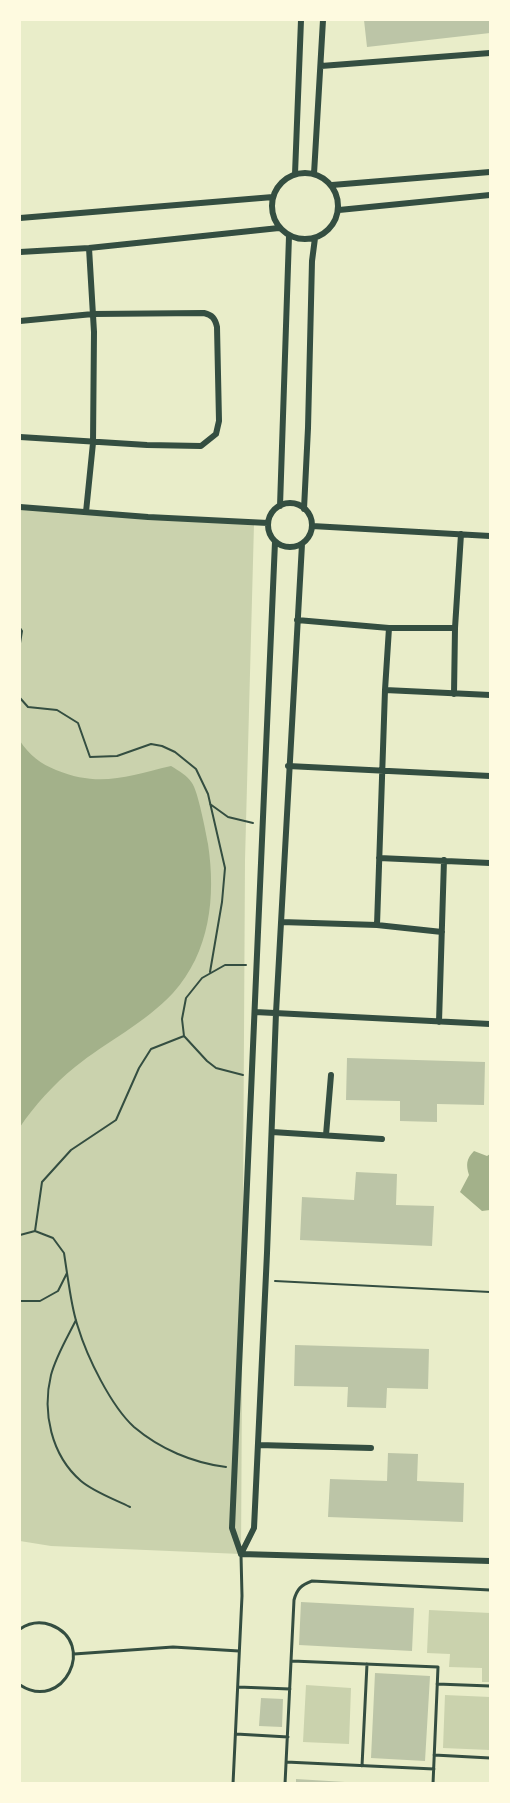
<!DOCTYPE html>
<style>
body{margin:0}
#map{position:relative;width:510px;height:1803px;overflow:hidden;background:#e9edc9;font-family:Roboto,sans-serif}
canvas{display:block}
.frame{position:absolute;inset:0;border:21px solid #fefae0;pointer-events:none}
</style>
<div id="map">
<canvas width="510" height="1803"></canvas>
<div class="frame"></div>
</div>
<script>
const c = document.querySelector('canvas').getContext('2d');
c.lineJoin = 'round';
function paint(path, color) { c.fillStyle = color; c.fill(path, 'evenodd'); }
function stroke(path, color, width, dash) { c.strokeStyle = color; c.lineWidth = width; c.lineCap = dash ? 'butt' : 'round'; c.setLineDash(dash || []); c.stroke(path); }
const green = new Path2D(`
 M20 508 254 524 245 860 241 1554 51 1546 20 1541Z
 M429 1610 490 1613V1682H482V1668L449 1667 450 1654 427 1653Z
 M306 1685 351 1688 349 1744 303 1742Z
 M445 1695 490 1697V1750L443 1748Z`);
const water = new Path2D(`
 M20 741C29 755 41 764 56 770 100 788 128 776 171 766 179 771 187 775 192 783 198 791 206 833 208 844 216 897 210 952 173 993 145 1023 106 1042 75 1067 54 1084 34 1106 20 1127Z
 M474 1151 487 1156 490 1154V1210L482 1211 460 1192 469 1175C466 1165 466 1159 474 1151Z`);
const building = new Path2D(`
 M364 20H490V33L367 47Z
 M347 1058 485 1062 484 1105 437 1104V1122L400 1121V1101L346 1100Z
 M356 1172 397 1174 396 1205 434 1206 432 1246 300 1240 302 1197 354 1200Z
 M295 1345 429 1349 428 1389 387 1388 386 1408 347 1407 348 1387 294 1386Z
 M388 1453 418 1454 417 1481 464 1483 463 1522 328 1517 330 1479 387 1481Z
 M301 1602 414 1608 412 1651 299 1645Z
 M375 1673 430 1676 425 1761 371 1758Z
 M261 1698 283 1699 282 1727 259 1726Z
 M296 1779 345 1782V1784H296Z`);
const path = new Path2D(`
 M20 628 22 631 20 643
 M20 698 28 707 57 710 78 723 90 757 117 756 151 744 162 746 175 752 196 769 208 794 225 868 222 902 210 972
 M210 804 228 817 253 823
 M243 1075 216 1068 207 1061 184 1036 182 1019 186 998 202 978 225 965H246
 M35 1231 42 1182 71 1150 116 1120 139 1068 151 1049 184 1036
 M20 1235 35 1231 53 1238 64 1253 67 1273 58 1291 40 1301H20
 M67 1273C70 1291 72 1310 78 1327 87 1357 111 1406 134 1427 160 1449 193 1463 226 1467
 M275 1281 490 1292
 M76 1320C67 1338 56 1356 51 1375 42 1412 51 1455 81 1481 94 1492 114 1499 130 1507`);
const service = new Path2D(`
 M20 1629C29 1623 40 1621 51 1625 98 1643 63 1713 20 1685
 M74 1654 173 1647 239 1651
 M292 1661 438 1667 433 1784
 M437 1684 490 1686
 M238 1687 290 1689
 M236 1734 288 1737
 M434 1755 490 1758
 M286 1762 434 1769
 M362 1766 367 1664
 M233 1784 242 1596 241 1555
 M285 1784 294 1600C297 1589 301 1585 312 1581L490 1590`);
const minor = new Path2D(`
 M321 66 490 53
 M272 206a33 33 0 1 1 66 0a33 33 0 1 1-66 0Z
 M295 174 301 20
 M314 174 323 20
 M332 185 490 172
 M339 210 490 195
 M20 218 273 197
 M20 252 89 248 279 228
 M20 321 93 314 204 313C212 315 215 318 217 327L219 421 216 434 201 446 147 445 20 437
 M268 525a22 22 0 1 1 44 0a22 22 0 1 1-44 0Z
 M280 506 289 236
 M20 507 148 517 268 523
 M304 509 308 428 312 261 315 238
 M86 512 93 443 94 332 89 248
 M312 526 490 536
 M297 620 389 628H455L461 534
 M385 690 490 695
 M454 694 455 628
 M288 766 490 776
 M379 858 490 863
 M281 922 377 925 442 932
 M377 925 385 690 389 628
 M255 1012 490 1024
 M439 1022 444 860
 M272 1132 382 1139
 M326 1135 331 1075
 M258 1445 371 1448
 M241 1554 254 1528 267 1253 276 1013 302 544
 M241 1554 232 1528 275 542
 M241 1554 490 1561`);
paint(green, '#cad2ad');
paint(water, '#a3b18a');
paint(building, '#bcc5a7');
stroke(path, '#344e41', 2);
stroke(service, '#344e41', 3);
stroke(minor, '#344e41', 6);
</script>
